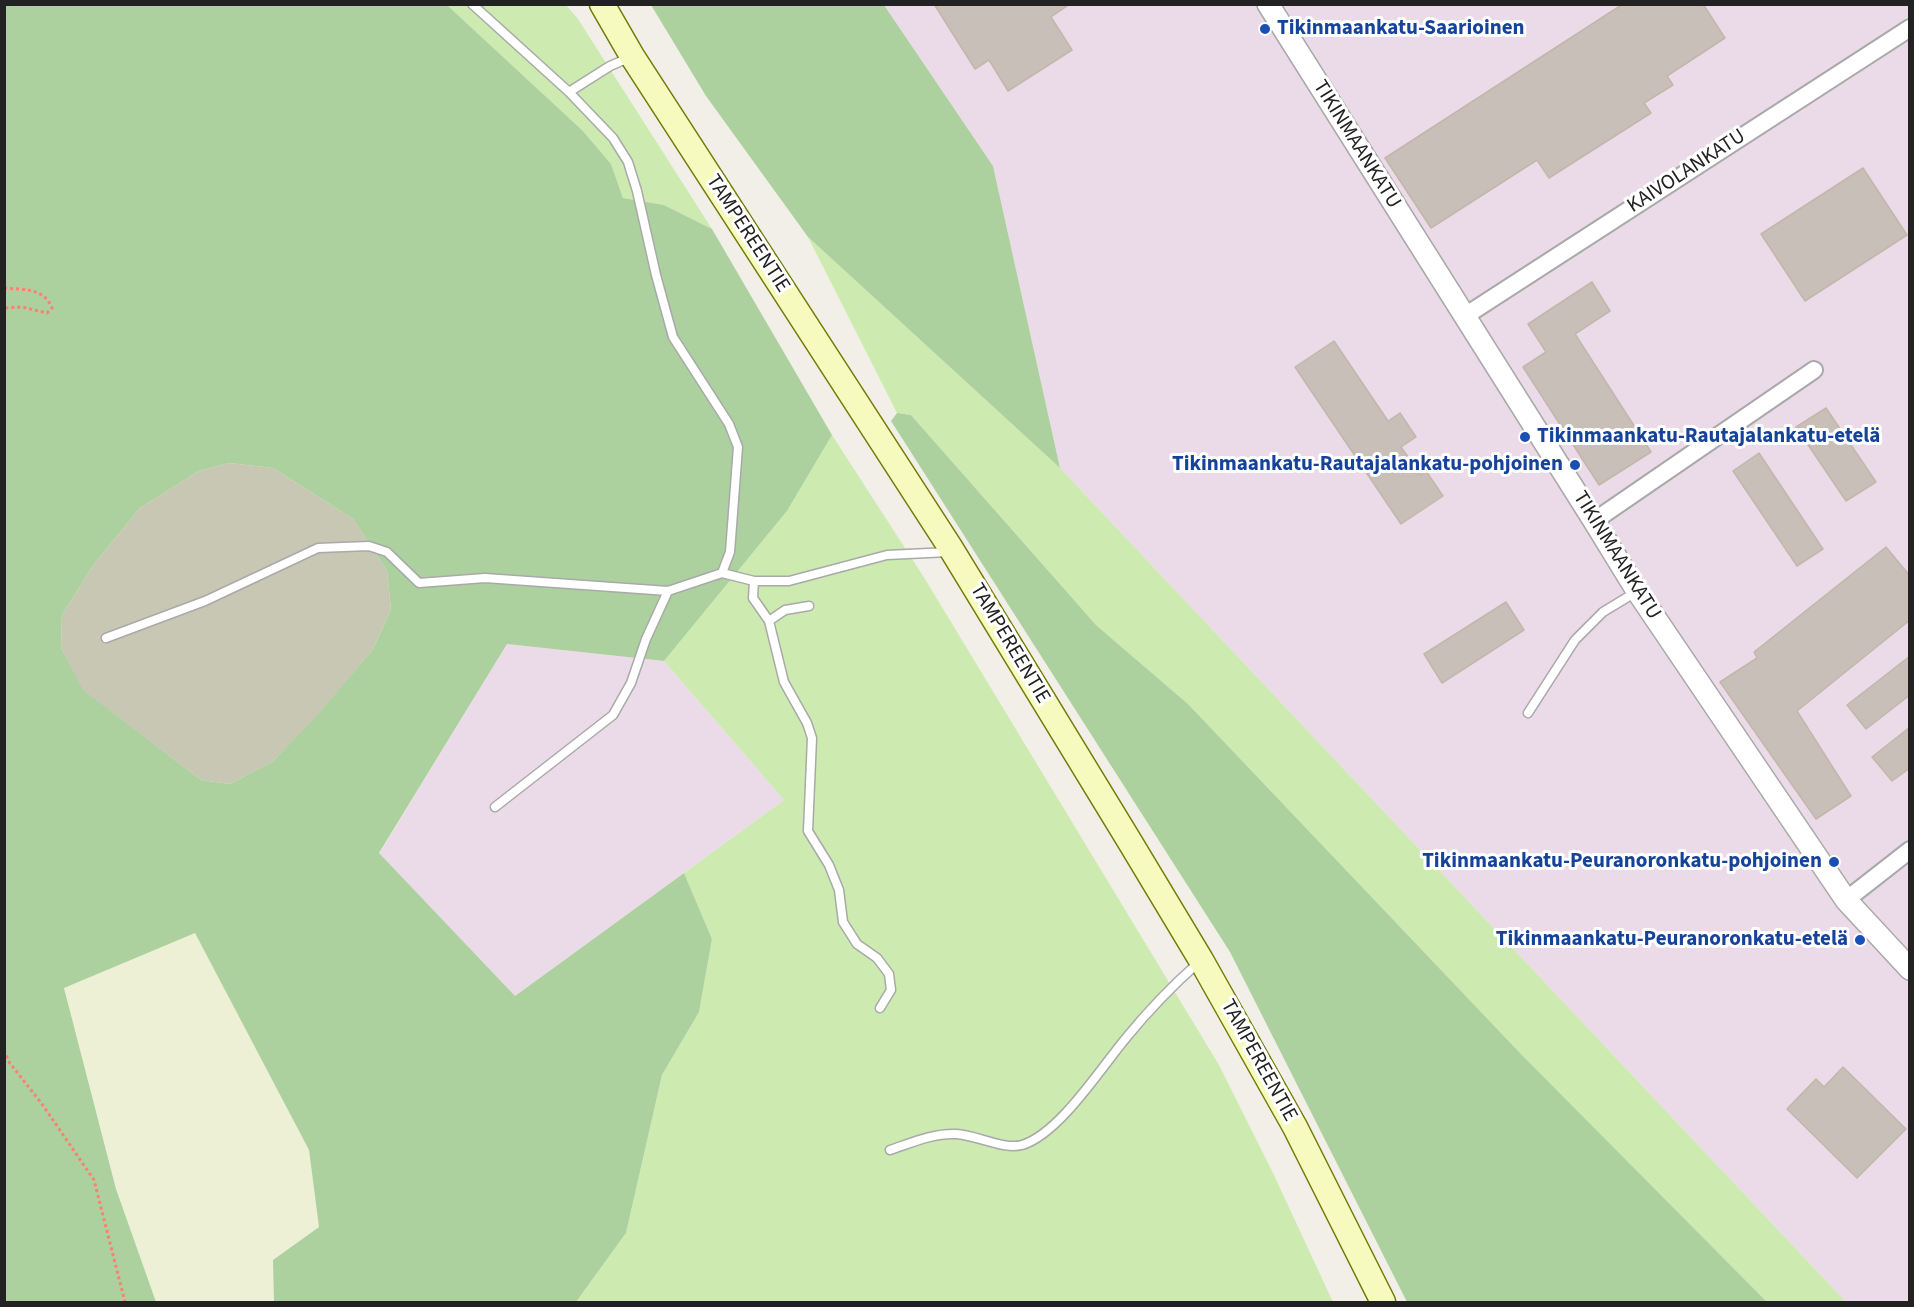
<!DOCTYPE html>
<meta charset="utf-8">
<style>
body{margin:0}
#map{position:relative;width:1914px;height:1307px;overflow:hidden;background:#f2efe9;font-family:"Source Sans 3",sans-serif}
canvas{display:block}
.frame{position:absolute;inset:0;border:6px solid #222;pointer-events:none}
</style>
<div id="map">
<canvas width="1914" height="1307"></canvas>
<div class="frame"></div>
</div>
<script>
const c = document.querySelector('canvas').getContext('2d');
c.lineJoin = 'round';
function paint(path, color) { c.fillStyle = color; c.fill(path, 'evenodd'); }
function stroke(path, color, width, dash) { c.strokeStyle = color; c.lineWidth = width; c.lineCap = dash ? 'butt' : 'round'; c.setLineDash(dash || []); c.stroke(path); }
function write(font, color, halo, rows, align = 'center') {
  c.font = font + ' "Source Sans 3",sans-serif'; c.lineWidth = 6; c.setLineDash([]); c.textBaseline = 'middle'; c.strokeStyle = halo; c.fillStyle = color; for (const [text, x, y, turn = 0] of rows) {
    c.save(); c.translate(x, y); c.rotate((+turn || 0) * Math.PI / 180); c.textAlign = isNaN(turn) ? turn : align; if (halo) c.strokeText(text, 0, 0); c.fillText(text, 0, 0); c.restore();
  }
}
const industrial = new Path2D(`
 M884 5H1909V1302H1846L1060 468 993 166Z
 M507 644 664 661 784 800 515 996 379 854Z`);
const construction = new Path2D(`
 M229 463 273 468 353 519 387 571 391 610 373 649 315 719 272 762 230 784 201 780 82 690 61 648 62 615 94 564 140 508 199 471Z`);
const farmland = new Path2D(`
 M195 932 309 1150 319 1227 273 1260 274 1302H156L116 1189 64 987Z`);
const grass = new Path2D(`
 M447 5H566L578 19 712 229 664 205 623 198 611 164 583 131Z
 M808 237 1060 468 1846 1302H1767L1520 1053 1188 704 1096 625 911 415 897 413Z
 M832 435 925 579 1219 1065 1273 1173 1333 1302H576L626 1233 662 1075 699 1012 712 939 684 873 784 800 664 661 787 511Z`);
const forest = new Path2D(`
 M5 5H447L583 131 611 164 623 198 664 205 712 229 832 435 787 511 664 661 507 644 379 853 515 996 684 873 712 939 699 1012 662 1075 626 1233 576 1302H274L273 1260 319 1227 309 1150 195 933 64 988 116 1189 156 1302H5ZM229 463 273 468 353 519 387 571 391 610 373 649 315 718 272 762 230 784 201 780 83 690 61 648 62 615 94 564 140 508 199 471Z
 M651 5H884L993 166 1060 468 808 237 706 96Z
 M897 413 911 415 1096 625 1188 704 1520 1053 1767 1302H1407L1230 952 891 421Z`);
const building = new Path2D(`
 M934 4H1070L1051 17 1072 50 1008 91 989 60 975 69Z
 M1623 4H1703L1725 38 1667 76 1673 85 1644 103 1651 113 1549 178 1537 160 1431 228 1385 158Z
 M1863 168 1907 235 1805 301 1761 234Z
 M1592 282 1610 311 1575 334 1651 452 1599 485 1523 367 1546 352 1528 324Z
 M1334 341 1388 421 1400 413 1416 437 1401 447 1421 475 1426 471 1443 496 1401 524 1295 367Z
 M1826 408 1876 482 1846 501 1796 427Z
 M1759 453 1823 549 1797 566 1733 471Z
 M1886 547 1910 576V620L1797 711 1851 796 1816 819 1720 682 1757 658 1754 652Z
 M1506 602 1524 630 1442 683 1424 654Z
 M1910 656V695L1866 729 1847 705Z
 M1910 727V768L1892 781 1872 757Z
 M1843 1067 1906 1129 1857 1178 1787 1109 1816 1079 1824 1087Z`);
const path = new Path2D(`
 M4 288C24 290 43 287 52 308L47 313 22 307 4 308
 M4 1050 9 1062 42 1104 94 1180 125 1302`);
const service = new Path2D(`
 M472 4 569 92 613 138 628 162 637 191 656 275 673 337 729 424 738 447 730 552 722 573
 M569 92 610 66 631 57
 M754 581 753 598 769 621 784 682 807 723 812 738 808 831 829 865 839 890 843 922 857 944 877 958 889 974 891 990 880 1008
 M769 621 785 610 809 606
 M106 638 205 601 318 548 369 546 387 552 419 583 485 578 668 591 722 573 754 581H789L887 555 949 552
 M1528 713 1575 640 1603 612 1636 592
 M495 807 613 715 631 683 646 639 668 591
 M890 1150C911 1143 933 1133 956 1134 977 1135 1003 1150 1022 1145 1059 1134 1101 1068 1126 1038 1148 1011 1172 986 1198 963`);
const minor = new Path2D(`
 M1465 316 1910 28
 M1594 521 1814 370
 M1846 900 1910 850`);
const tertiary = new Path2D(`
 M1268 4 1594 521 1637 591 1846 900 1910 969`);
const secondary = new Path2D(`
 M602 4 632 56 950 547 1130 842 1201 960 1295 1127 1383 1302`);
const markers = [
 [1265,29,6,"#1a4fb4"],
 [1525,437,6,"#1a4fb4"],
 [1575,465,6,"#1a4fb4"],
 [1834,862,6,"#1a4fb4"],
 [1860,940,6,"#1a4fb4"]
];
const transitNames = [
 ["Tikinmaankatu-Saarioinen",1277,29,"left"],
 ["Tikinmaankatu-Rautajalankatu-etelä",1537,437,"left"],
 ["Tikinmaankatu-Rautajalankatu-pohjoinen",1563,465],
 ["Tikinmaankatu-Peuranoronkatu-pohjoinen",1822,862],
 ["Tikinmaankatu-Peuranoronkatu-etelä",1848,940]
];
const streetNames = [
 ["TIKINMAANKATU",1356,145,58],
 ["KAIVOLANKATU",1687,172,-33],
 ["TAMPEREENTIE",747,234,57],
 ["TIKINMAANKATU",1616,556,58],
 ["TAMPEREENTIE",1009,644,59],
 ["TAMPEREENTIE",1258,1061,61]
];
paint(industrial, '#ebdbe8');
paint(construction, '#c7c7b4');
paint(farmland, '#eef0d5');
paint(grass, '#cdebb0');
paint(forest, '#add19e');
paint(building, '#c7bfb8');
stroke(building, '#c4b6ab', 1.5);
stroke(service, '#a9a9a9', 11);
stroke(minor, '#a9a9a9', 20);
stroke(tertiary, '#a9a9a9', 24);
stroke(secondary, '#707d05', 27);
stroke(path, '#fa8072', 3, [3, 3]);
stroke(service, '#fff', 8);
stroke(minor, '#fff', 16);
stroke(tertiary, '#fff', 21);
stroke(secondary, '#f7fabf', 24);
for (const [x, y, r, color] of markers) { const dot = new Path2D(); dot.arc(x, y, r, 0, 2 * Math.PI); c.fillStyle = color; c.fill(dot); stroke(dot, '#fff', 2); }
write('bold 21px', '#164399', '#fff', transitNames, 'right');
write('21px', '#222', '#fff', streetNames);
</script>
